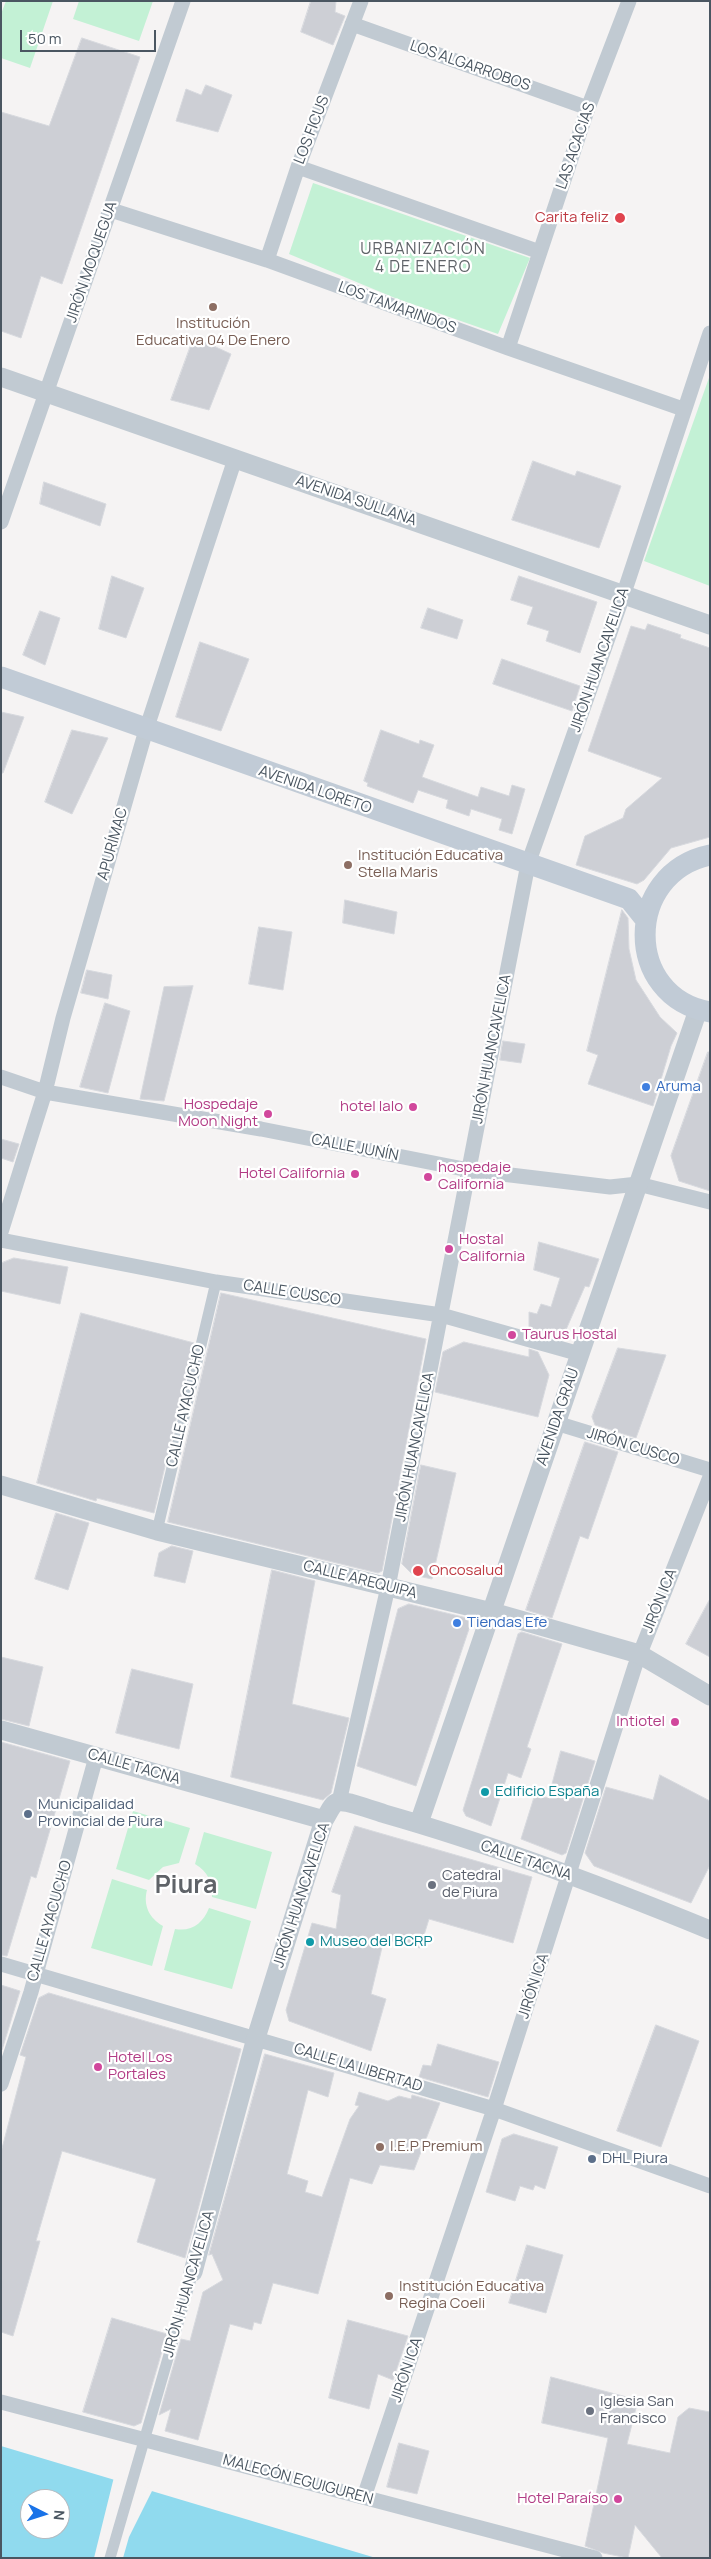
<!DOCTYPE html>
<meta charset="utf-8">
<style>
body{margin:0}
#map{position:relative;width:711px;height:2559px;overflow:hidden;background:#f5f3f3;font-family:Manrope,sans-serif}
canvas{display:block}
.frame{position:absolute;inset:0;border:2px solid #4a5661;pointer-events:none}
.north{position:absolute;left:20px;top:2489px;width:50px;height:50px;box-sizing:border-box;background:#fff;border:1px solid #b7bbc0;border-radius:50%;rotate:95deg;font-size:14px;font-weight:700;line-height:20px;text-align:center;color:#4a5661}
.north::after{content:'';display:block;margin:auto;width:18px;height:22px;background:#1a73e8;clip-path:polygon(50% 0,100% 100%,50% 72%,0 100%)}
.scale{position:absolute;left:20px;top:30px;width:136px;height:22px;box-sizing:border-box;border:2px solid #4a5661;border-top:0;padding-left:6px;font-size:15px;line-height:18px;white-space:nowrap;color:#4a5661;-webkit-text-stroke:4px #fff;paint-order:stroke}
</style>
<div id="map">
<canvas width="711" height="2559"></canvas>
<div class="frame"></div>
<div class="north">N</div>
<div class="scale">50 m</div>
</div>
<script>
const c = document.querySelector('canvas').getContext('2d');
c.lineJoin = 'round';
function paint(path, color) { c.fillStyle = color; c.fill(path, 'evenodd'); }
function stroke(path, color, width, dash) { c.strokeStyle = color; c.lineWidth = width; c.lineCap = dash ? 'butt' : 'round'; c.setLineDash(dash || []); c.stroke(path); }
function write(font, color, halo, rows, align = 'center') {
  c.font = font + ' Manrope,sans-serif'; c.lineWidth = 4.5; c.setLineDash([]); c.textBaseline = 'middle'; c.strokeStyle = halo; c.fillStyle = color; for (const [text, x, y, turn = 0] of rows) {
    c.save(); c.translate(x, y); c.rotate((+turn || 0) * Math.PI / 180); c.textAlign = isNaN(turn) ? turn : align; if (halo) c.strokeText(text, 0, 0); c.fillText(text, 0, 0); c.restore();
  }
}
const green = new Path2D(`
 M6 1H53L30 68 1 58V14Z
 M79 1H153L139 41 73 19Z
 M313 183 530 258 498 334 395 298 289 254Z
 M710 375V586L644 561Z
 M133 1811 190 1828 179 1863 163 1867 149 1880 116 1869Z
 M204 1832 272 1852 256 1909 212 1897C212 1881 208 1872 195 1864Z
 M112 1879 147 1890C143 1905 149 1918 163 1926L152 1966 91 1948Z
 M209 1908 251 1921 232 1989 164 1970 175 1929C192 1932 203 1923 209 1908Z`);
const water = new Path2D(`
 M1 2446 376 2558H1ZM30 2499H60V2529H30Z`);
const pier = new Path2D(`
 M114 2477 153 2489 129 2537 123 2558H94Z`);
const building = new Path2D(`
 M311 1H336L335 12 345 16 333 45 301 32Z
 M82 38 140 57 62 284 41 276 21 338 1 331V112L49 126Z
 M206 85 232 95 218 132 176 121 186 89 201 95Z
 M194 337 231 354 209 410 171 400Z
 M533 461 575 476 577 471 621 486 599 548 512 520Z
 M44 482 106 504 100 526 40 504Z
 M112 576 144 588 126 638 99 629Z
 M519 576 597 602 580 653 546 641 549 631 527 624 533 607 511 600Z
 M428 608 463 620 457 639 421 628Z
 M40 611 60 618 45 665 23 655Z
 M648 624 681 635 680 638 710 648V837L671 848 644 880 637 884 576 865 585 836 623 818 626 809 662 778 588 751 631 626 645 630Z
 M200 642 249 659 221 731 176 717Z
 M502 659 580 686 572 711 493 684Z
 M1 712 24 717 3 773H1Z
 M72 730 108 738 72 814 45 802Z
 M381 730 419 744 420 740 434 745 422 777 478 797 481 787 509 796 512 785 525 789 512 834 499 830 502 819 471 809 469 816 446 808 448 800 418 790 413 803 367 786 368 783 364 781Z
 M345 900 397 912 394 934 343 923Z
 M622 910 628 918 629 949 636 980 660 1017 677 1033 671 1046 653 1106 588 1084 598 1055 587 1051Z
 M259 927 292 932 283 990 249 984Z
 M87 970 112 975 108 999 81 993Z
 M193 986 164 1101 140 1099 164 987Z
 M105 1003 130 1011 108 1093 80 1087Z
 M503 1041 525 1044 521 1063 500 1060Z
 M708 1052H710V1191L679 1181 671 1156Z
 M1 1139 19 1144 13 1162 1 1158Z
 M539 1242 599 1259 589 1287 585 1286 562 1339 529 1330V1312L537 1314 541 1304 551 1307 560 1278 534 1270Z
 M14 1258 68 1267 60 1304 1 1291 2 1263Z
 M221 1293 426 1339 382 1571 378 1573 168 1522Z
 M81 1313 194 1343 154 1513 97 1498 96 1501 37 1483Z
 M464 1342 529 1357V1349L538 1352 549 1375 538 1417 435 1392 443 1352Z
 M618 1348 666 1355 636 1438 595 1425 592 1417Z
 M585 1442 618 1452 588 1539 580 1536 552 1618 526 1610Z
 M421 1465 456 1473 432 1579 413 1575 402 1564Z
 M56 1513 89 1523 68 1590 35 1579Z
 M172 1546 193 1551 185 1583 154 1576 159 1553Z
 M272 1570 315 1581 292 1704 349 1718 331 1793 323 1800 231 1777Z
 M710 1599V1657L686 1644Z
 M409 1604 467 1618 471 1623 416 1786 357 1766 398 1609Z
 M522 1632 562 1644 527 1747 531 1749 521 1778 508 1773 491 1826 466 1816 463 1810 518 1634Z
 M1 1657 43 1667 29 1726 1 1719Z
 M132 1669 193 1684 179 1749 116 1733Z
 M1 1742 70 1761 36 1878 31 1876 7 1956 1 1955Z
 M561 1751 595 1761 566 1853 562 1855 521 1839 535 1794 548 1798Z
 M660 1775 710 1801V1865L691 1903 594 1866 585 1853 606 1787 653 1800Z
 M355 1826 532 1877 513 1943 429 1919 420 1948 384 1939 371 1994 386 1999 371 2051 289 2021 286 2010 312 1923 336 1929 341 1895 332 1892Z
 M1 1985 20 1991 2 2050 1 2049Z
 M49 1993 241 2049 185 2258 137 2242 156 2179 62 2151 36 2241H40L13 2336 1 2332V2152L26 2057 20 2055 39 1998Z
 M656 2025 699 2041 661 2147 617 2131Z
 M438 2044 499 2062 488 2097 419 2077 423 2065 431 2066Z
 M265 2054 334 2073 328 2097 308 2090 287 2174 308 2181 305 2192 322 2197 350 2119 359 2106 355 2105 359 2092 388 2101 399 2096 411 2099 412 2095 440 2103 414 2170 380 2165 372 2184 350 2178 318 2294 273 2283 261 2324 254 2322 252 2330 230 2324 198 2440 165 2431 171 2409 159 2415 181 2339 190 2341 203 2292 223 2280 212 2254 209 2255Z
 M514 2134 558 2147 545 2189 535 2185 533 2190 520 2186 515 2201 486 2192 502 2139Z
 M527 2245 563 2255 546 2313 509 2303Z
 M112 2318 167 2334 141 2423 134 2426 83 2412Z
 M348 2320 408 2336 393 2380 378 2374 369 2409 329 2398Z
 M551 2377 638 2400 627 2444 670 2453 678 2417 689 2408 710 2412V2558H662L635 2525 628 2558 603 2553 585 2546 608 2438 542 2423Z
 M399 2443 429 2451 417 2494 387 2487Z`);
const pedestrian = new Path2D(`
 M157 1531 216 1282
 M110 2558 193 2272`);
const minor = new Path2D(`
 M352 24 588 108
 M298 167 540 252
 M111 210 267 260 508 348 683 409
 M267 260 298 167 361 1
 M508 348 588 108 629 1
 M1 522 183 1
 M1 1077 45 1092 261 1129 469 1170 610 1187 638 1184 710 1202
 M1 1232 45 1092 63 1018 146 730 235 459
 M1 1240 216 1282 441 1315 580 1354
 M556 1423 710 1470
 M339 1802 388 1587 528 864 624 593 710 333
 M1 1964 494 2109 710 2186
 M1 2084 31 1992 96 1757
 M1 2402 595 2558
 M364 2497 494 2109 635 1666 710 1477`);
const tertiary = new Path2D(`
 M1 377 710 625
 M1 1485 157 1531 492 1612 639 1654 710 1696
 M1 1730 324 1820
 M419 1823 698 1010
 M193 2272 256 2038 324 1820C328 1815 331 1804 338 1802 347 1800 375 1811 385 1814 494 1845 605 1887 710 1930`);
const secondary = new Path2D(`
 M1 677 629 899 645 919
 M710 855C624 873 623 997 710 1012`);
const markers = [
 [620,218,6,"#e0444e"],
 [213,307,5,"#8d6e63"],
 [348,865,5,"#8d6e63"],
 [646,1087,5,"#3f7fe0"],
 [413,1107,5,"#d1479c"],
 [268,1114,5,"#d1479c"],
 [355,1174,5,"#d1479c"],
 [428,1177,5,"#d1479c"],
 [449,1249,5,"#d1479c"],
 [512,1335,5,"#d1479c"],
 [418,1571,6,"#e0444e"],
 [457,1623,5,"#3f7fe0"],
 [675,1722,5,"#d1479c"],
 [485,1792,5,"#0f9aa8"],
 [28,1814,5,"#5c6f8a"],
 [432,1885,5,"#6b7280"],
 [310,1942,5,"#0f9aa8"],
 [98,2067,5,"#d1479c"],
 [380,2147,5,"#8d6e63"],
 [592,2159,5,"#5c6f8a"],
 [389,2296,5,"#8d6e63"],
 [590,2411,5,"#6b7280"],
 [618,2499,5,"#d1479c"]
];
const streetNames = [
 ["LOS ALGARROBOS",470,66,19],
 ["LOS FICUS",312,130,-69],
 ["LAS ACACIAS",576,146,-71],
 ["JIRÓN MOQUEGUA",92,262,-71],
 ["LOS TAMARINDOS",397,308,20],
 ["AVENIDA SULLANA",356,501,19],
 ["JIRÓN HUANCAVELICA",600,660,-71],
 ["AVENIDA LORETO",315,790,19],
 ["APURÍMAC",113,844,-74],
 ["JIRÓN HUANCAVELICA",492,1049,-79],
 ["CALLE JUNÍN",355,1148,11],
 ["CALLE CUSCO",292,1293,9],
 ["CALLE AYACUCHO",186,1406,-77],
 ["AVENIDA GRAU",558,1417,-71],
 ["JIRÓN HUANCAVELICA",415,1447,-79],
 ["JIRÓN CUSCO",633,1447,17],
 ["CALLE AREQUIPA",360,1580,14],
 ["JIRÓN ICA",660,1601,-68],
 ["CALLE TACNA",134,1767,16],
 ["CALLE TACNA",526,1861,19],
 ["JIRÓN HUANCAVELICA",302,1895,-72],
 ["CALLE AYACUCHO",50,1921,-74],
 ["JIRÓN ICA",534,1986,-72],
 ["CALLE LA LIBERTAD",358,2068,17],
 ["JIRÓN HUANCAVELICA",189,2284,-74],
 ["JIRÓN ICA",407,2370,-71],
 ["MALECÓN EGUIGUREN",298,2480,15]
];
const healthNames = [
 ["Carita feliz",609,218],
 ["Oncosalud",429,1571,"left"]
];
const educationNames = [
 ["Institución",213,324,"center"],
 ["Educativa 04 De Enero",213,341,"center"],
 ["Institución Educativa",358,856],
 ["Stella Maris",358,873],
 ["I.E.P Premium",390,2147],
 ["Institución Educativa",399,2287],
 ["Regina Coeli",399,2304]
];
const shopNames = [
 ["Aruma",656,1087],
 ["Tiendas Efe",467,1623]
];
const hotelNames = [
 ["Hospedaje",258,1105],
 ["Moon Night",258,1122],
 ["hotel lalo",403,1107],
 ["hospedaje",438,1168,"left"],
 ["California",438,1185,"left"],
 ["Hotel California",345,1174],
 ["Hostal",459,1240,"left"],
 ["California",459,1257,"left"],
 ["Taurus Hostal",522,1335,"left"],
 ["Intiotel",665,1722],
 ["Hotel Los",108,2058,"left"],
 ["Portales",108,2075,"left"],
 ["Hotel Paraíso",608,2499]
];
const cultureNames = [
 ["Edificio España",495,1792],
 ["Museo del BCRP",320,1942]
];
const serviceNames = [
 ["Municipalidad",38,1805],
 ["Provincial de Piura",38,1822],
 ["DHL Piura",602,2159]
];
const worshipNames = [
 ["Catedral",442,1876],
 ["de Piura",442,1893],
 ["Iglesia San",600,2402],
 ["Francisco",600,2419]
];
const neighbourhoodNames = [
 ["URBANIZACIÓN",423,250],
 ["4 DE ENERO",423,268]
];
const townNames = [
 ["Piura",186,1886]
];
paint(green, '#c3f1d5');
paint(water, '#90daee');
paint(pier, '#f5f3f3');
paint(building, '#cdcfd5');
stroke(building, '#d7d9de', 1);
stroke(pedestrian, '#c1cad2', 11);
stroke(minor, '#c1cad2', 15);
stroke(tertiary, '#c1cad2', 19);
stroke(secondary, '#c1cbd6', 21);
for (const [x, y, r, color] of markers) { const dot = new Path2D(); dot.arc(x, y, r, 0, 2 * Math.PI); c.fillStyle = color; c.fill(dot); stroke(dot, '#fff', 2); }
write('15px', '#4a5661', '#fff', streetNames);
write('15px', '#be3a42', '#fff', healthNames, 'right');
write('15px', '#785e54', '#fff', educationNames, 'left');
write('15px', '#366cbe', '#fff', shopNames, 'left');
write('15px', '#b23c85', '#fff', hotelNames, 'right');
write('15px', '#0d838f', '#fff', cultureNames, 'left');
write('15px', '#4e5e75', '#fff', serviceNames, 'left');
write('15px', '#5b616d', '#fff', worshipNames, 'left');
c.letterSpacing = '1px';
write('16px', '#5f6368', '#fff', neighbourhoodNames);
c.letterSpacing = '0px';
write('bold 25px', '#5f6368', '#fff', townNames);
</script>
